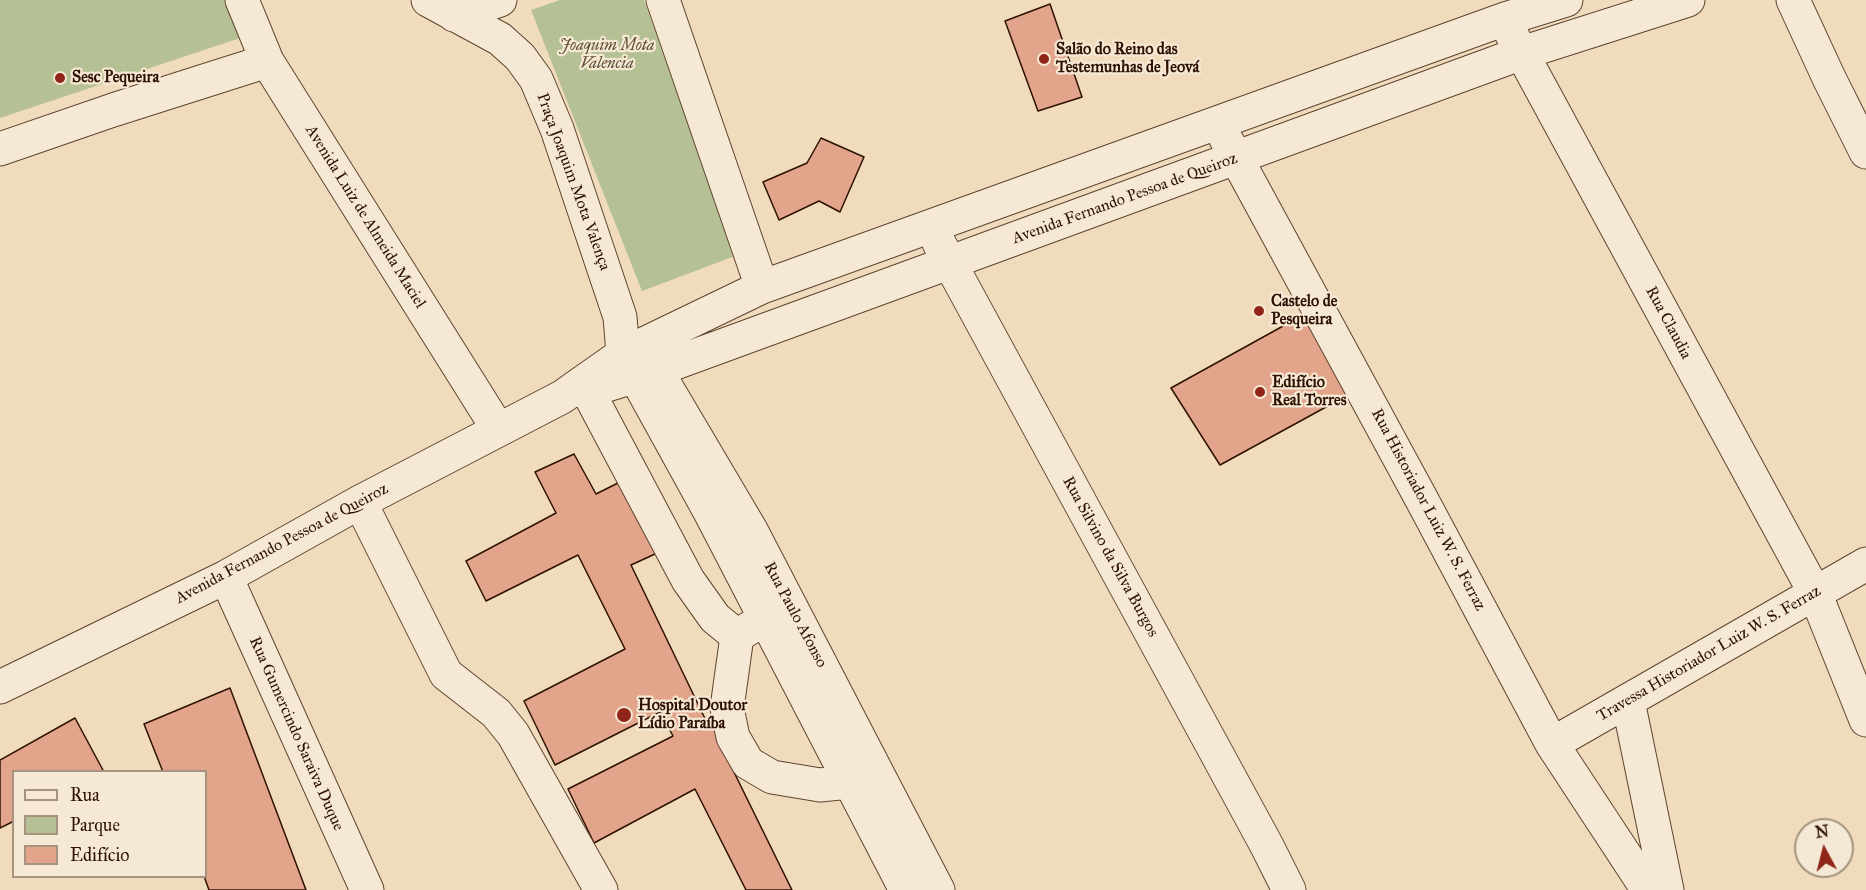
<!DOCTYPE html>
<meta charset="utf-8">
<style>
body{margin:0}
#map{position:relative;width:1866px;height:890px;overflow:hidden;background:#f0dcbd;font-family:"IM FELL Great Primer",serif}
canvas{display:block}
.legend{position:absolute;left:12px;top:770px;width:195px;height:108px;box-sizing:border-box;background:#f5e8d4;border:2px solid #a5927f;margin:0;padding:8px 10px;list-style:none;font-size:18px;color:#2e1100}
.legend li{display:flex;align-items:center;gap:12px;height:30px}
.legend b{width:30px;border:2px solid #a5927f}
.north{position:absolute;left:1794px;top:818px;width:60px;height:60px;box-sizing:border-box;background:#f5e8d4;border:2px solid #a5927f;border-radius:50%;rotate:353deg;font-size:16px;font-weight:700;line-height:24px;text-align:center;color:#2e1100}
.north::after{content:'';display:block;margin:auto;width:21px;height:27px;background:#8f2418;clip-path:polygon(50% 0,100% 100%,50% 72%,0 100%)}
</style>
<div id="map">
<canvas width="1866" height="890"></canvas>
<ul class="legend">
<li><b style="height:8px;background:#f5e8d4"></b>Rua</li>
<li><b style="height:16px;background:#b5c194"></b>Parque</li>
<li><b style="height:16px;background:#e2a58c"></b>Edifício</li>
</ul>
<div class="north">N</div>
</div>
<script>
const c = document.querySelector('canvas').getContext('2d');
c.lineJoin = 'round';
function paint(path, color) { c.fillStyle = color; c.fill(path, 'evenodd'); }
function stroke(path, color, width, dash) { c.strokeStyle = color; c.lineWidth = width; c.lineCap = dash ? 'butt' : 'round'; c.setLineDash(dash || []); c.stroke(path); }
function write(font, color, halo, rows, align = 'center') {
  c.font = font + ' "IM FELL Great Primer",serif'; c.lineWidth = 4.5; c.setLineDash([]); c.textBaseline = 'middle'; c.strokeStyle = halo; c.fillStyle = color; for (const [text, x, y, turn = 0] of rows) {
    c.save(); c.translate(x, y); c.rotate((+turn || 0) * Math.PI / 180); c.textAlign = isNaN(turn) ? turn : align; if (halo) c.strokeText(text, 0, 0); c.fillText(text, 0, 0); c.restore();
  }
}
const green = new Path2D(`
 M0 0H226L240 38 0 118Z
 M560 0H644L735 256 642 291 531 10Z`);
const building = new Path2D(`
 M1050 4 1082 97 1038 111 1005 21Z
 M821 138 864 157 840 212 819 201 779 220 763 182 807 163Z
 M1303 315 1348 395 1220 465 1171 388Z
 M574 454 596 494 628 478 666 549 631 565 710 729 723 725 727 758 792 890H746L695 789 594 843 568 789 673 736 660 712 555 765 524 701 625 649 578 555 486 601 466 561 556 513 535 472Z
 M230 688 306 890H209L204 876 206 772H163L144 724Z
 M75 718 104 772H14V821L0 828V760Z`);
const minor = new Path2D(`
 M242 0 267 61 498 429
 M428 0 500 39 520 57 536 79 557 129 620 317 623 354 709 510 906 890
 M663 0 762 287
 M1793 0 1829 78 1866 152
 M454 15 500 0
 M1512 35 1815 593 1866 720
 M1226 139 1422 500 1552 744 1648 890
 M0 149 113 110 267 61
 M939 243 1267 846 1289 890
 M645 351 752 532 938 890
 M583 382 688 580 715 618 737 636 764 619 784 610
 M584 392 656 370 1522 53 1688 0
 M360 502 446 674 496 713 513 734 601 890
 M226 577 367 890
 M737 636 727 708 733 737 748 763 772 777 820 785 849 782
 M0 687 226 577 360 502 562 397 623 354 762 287 1505 19 1566 0
 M1628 701 1667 890
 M1552 744 1866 564`);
const markers = [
 [1044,59,6,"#8f2418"],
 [60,78,6,"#8f2418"],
 [1259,311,6,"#8f2418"],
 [1260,392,6,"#8f2418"],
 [624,715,8,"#8f2418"]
];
const parkNames = [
 ["Joaquim Mota",607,46],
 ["Valencia",607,64]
];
const poiNames = [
 ["Salão do Reino das",1056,50],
 ["Testemunhas de Jeová",1056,68],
 ["Sesc Pequeira",72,78],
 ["Castelo de",1271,302],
 ["Pesqueira",1271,320],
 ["Edifício",1272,383],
 ["Real Torres",1272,401],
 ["Hospital Doutor",638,706],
 ["Lídio Paraíba",638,724]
];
const streetNames = [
 ["Praça Joaquim Mota Valença",573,182,70],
 ["Avenida Fernando Pessoa de Queiroz",1125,199,-20],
 ["Avenida Luiz de Almeida Maciel",365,217,58],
 ["Rua Claudia",1668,323,62],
 ["Rua Historiador Luiz W. S. Ferraz",1428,510,62],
 ["Avenida Fernando Pessoa de Queiroz",282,544,-28],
 ["Rua Silvino da Silva Burgos",1110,557,61],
 ["Rua Paulo Afonso",795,615,62],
 ["Travessa Historiador Luiz W. S. Ferraz",1709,654,-30],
 ["Rua Gumercindo Saraiva Duque",296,734,66]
];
paint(green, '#b5c194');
paint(building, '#e2a58c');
stroke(building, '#2e1100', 1.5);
stroke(minor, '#5e442f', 35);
stroke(minor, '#f5e8d4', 33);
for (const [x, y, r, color] of markers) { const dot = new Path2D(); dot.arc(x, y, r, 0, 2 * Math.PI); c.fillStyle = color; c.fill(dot); stroke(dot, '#f5e8d4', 2); }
write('italic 16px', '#5d4f34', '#f5e8d4', parkNames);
write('bold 16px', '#2e1100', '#f5e8d4', poiNames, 'left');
write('16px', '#2e1100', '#f5e8d4', streetNames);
</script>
